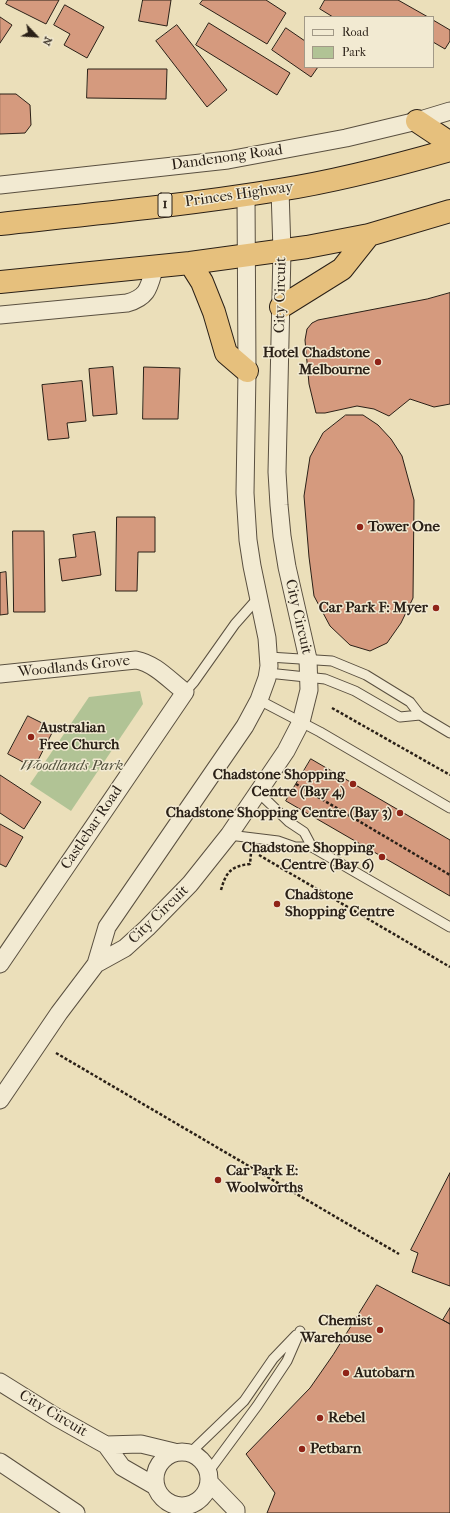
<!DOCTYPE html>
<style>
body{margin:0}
#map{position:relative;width:450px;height:1513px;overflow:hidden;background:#ebdfba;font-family:"IM FELL French Canon",serif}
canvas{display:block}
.legend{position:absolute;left:304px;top:16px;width:130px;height:52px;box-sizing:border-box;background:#f2ead2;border:1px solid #a29987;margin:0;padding:5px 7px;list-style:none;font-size:12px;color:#2a2017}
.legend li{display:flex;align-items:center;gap:8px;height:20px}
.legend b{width:20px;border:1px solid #a29987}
.north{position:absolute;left:16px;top:16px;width:40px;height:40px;-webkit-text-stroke:3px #f2ead2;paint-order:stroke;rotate:115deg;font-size:11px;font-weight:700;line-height:16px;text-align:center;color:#2a2017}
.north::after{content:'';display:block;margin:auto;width:14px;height:18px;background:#2a2017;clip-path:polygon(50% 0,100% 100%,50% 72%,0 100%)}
</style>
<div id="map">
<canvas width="450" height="1513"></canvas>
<ul class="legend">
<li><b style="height:5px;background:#f2ead2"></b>Road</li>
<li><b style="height:11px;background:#b1c395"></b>Park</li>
</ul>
<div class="north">N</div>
</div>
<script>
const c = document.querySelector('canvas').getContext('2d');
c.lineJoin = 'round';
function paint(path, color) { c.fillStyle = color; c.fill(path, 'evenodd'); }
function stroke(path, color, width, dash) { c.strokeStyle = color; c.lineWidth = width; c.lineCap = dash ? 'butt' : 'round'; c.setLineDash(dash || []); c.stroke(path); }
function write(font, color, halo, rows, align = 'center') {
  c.font = font + ' "IM FELL French Canon",serif'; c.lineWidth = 3; c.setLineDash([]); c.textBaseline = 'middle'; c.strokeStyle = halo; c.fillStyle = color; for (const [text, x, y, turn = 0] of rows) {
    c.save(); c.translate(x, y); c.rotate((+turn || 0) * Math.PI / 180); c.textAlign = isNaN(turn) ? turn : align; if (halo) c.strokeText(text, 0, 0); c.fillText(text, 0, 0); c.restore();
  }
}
const green = new Path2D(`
 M140 691 143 704 71 811 30 784 89 697Z`);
const building = new Path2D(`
 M8 0H59L46 24 6 4Z
 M143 0H171L167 26 139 21Z
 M203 0H266L286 13 267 44 200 4Z
 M325 0H398L428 17H333L320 9Z
 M65 5 104 27 87 58 64 45 70 34 54 25Z
 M0 17 12 25 0 43Z
 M433 20 450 30V41L445 49 433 42Z
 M209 23 290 73 277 95 196 45Z
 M177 25 227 90 207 107 156 41Z
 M286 28 305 41V67H318L311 77 272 50Z
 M88 69H167L166 99 87 98Z
 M0 94H16L30 105 31 125 25 133 0 134Z
 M450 293V404L434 407 410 399 389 416 374 409 357 406 325 413H316L309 384 305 340 307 329 312 323 318 320 427 299Z
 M113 367 117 414 93 416 89 369Z
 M144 367 180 368 178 419H143Z
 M82 381 86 421 67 423 69 438 48 440 42 385Z
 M346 415H363L378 425 391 439 402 456 414 500 413 598 401 623 387 643 370 651 350 645 330 626 314 596 309 557 304 496 310 457 323 433Z
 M117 517H155V552H138L137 591H116Z
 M13 531H44L45 612H14Z
 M95 532 101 575 62 581 59 559 76 557 73 535Z
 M6 572 8 614 0 615V573Z
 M28 716 54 729 34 768 8 754Z
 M311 759 450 840V896L286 801Z
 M0 775 41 802 24 829 0 813Z
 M0 824 23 837 6 867 0 864Z
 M450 1173V1286L412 1272 418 1253 411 1250Z
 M377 1285 450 1324V1513H267L275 1493 246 1454 310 1388 333 1355Z
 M450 1308V1324L443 1320Z`);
const path = new Path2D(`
 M332 708 450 775
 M296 784 450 875
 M259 855 450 967
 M221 890C226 872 231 866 250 864L251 853
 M56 1053 399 1254`);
const lane = new Path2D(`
 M269 657 332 661 366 675 410 702 420 715 450 733
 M268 673 325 679 355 691 400 717 420 715
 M185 692 194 682 235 624 258 598
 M259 700 320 732 450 808
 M258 792 289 822 304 832 312 847 450 927
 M229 835 278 841 295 847H312
 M191 1452 244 1401 273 1359 296 1335
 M209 1471 257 1406 287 1361 300 1331`);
const street = new Path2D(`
 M0 185 228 160 346 138 417 121 450 111
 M0 315 127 303C149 297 149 286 155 266
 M0 674 136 660C156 664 169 680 185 692L0 964
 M96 964 125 948 147 928 190 884 229 835 286 751 301 722 309 690 308 659 287 567 282 536 279 505 277 472 282 251 280 190
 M0 1100 59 1013 96 964 107 927 245 726 259 700 267 678 269 666 267 638 252 566 248 540 245 493 247 371 246 195
 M0 1382 56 1417 106 1445 122 1467 155 1486
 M106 1445 141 1444 174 1452
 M155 1479a27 27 0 1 1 54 0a27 27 0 1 1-54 0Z
 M0 1462 76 1513
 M209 1482 236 1510V1513`);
const highway = new Path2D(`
 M417 121 450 143
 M0 224C93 214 187 205 279 190 337 181 394 166 450 150
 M190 263 202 282 214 312 226 353 247 371
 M0 282 190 263 307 247 369 235 450 211
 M281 307 342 269 369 235`);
const markers = [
 [378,362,4,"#8f2418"],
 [360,527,4,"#8f2418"],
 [436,608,4,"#8f2418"],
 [31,737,4,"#8f2418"],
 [353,784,4,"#8f2418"],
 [400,813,4,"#8f2418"],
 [382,857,4,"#8f2418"],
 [277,904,4,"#8f2418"],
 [218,1180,4,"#8f2418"],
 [380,1330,4,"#8f2418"],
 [346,1373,4,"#8f2418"],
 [320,1418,4,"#8f2418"],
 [302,1449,4,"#8f2418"]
];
const shields = [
 [165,205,14]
];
const shieldNames = [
 ["1",165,205]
];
const streetNames = [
 ["Dandenong Road",227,158,-8],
 ["Princes Highway",239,195,-8],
 ["City Circuit",281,295,-89],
 ["City Circuit",298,617,77],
 ["Woodlands Grove",74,667,-6],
 ["Castlebar Road",92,828,-56],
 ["City Circuit",159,915,-44],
 ["City Circuit",53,1414,31]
];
const poiNames = [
 ["Hotel Chadstone",370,353,"right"],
 ["Melbourne",370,370,"right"],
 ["Tower One",368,527],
 ["Car Park F: Myer",428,608,"right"],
 ["Australian",39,728],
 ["Free Church",39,745],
 ["Chadstone Shopping",345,775,"right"],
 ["Centre (Bay 4)",345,792,"right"],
 ["Chadstone Shopping Centre (Bay 3)",392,813,"right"],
 ["Chadstone Shopping",374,848,"right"],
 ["Centre (Bay 6)",374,865,"right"],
 ["Chadstone",285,895],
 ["Shopping Centre",285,912],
 ["Car Park E:",226,1171],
 ["Woolworths",226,1188],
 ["Chemist",372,1321,"right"],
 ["Warehouse",372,1338,"right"],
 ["Autobarn",354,1373],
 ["Rebel",328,1418],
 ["Petbarn",310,1449]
];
const parkNames = [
 ["Woodlands Park",72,766]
];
paint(green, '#b1c395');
paint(building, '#d59a7e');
stroke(building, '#2a2017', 1);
stroke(lane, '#5a5040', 11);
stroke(street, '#5a5040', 19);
stroke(highway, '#2a2017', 24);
stroke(path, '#2a2017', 2.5, [3, 2]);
stroke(lane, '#f2ead2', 9);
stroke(street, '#f2ead2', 17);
stroke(highway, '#e6c07d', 22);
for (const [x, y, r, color] of markers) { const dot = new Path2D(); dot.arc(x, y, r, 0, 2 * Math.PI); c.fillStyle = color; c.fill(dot); stroke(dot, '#f2ead2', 1.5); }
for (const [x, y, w] of shields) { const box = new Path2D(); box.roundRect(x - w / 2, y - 12, w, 24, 3); c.fillStyle = '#f2ead2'; c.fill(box); stroke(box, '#2a2017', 1); }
write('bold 14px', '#2a2017', null, shieldNames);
write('15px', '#2a2017', '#f2ead2', streetNames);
write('bold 15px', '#2a2017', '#f2ead2', poiNames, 'left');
write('italic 15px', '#52513d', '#f2ead2', parkNames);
</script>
